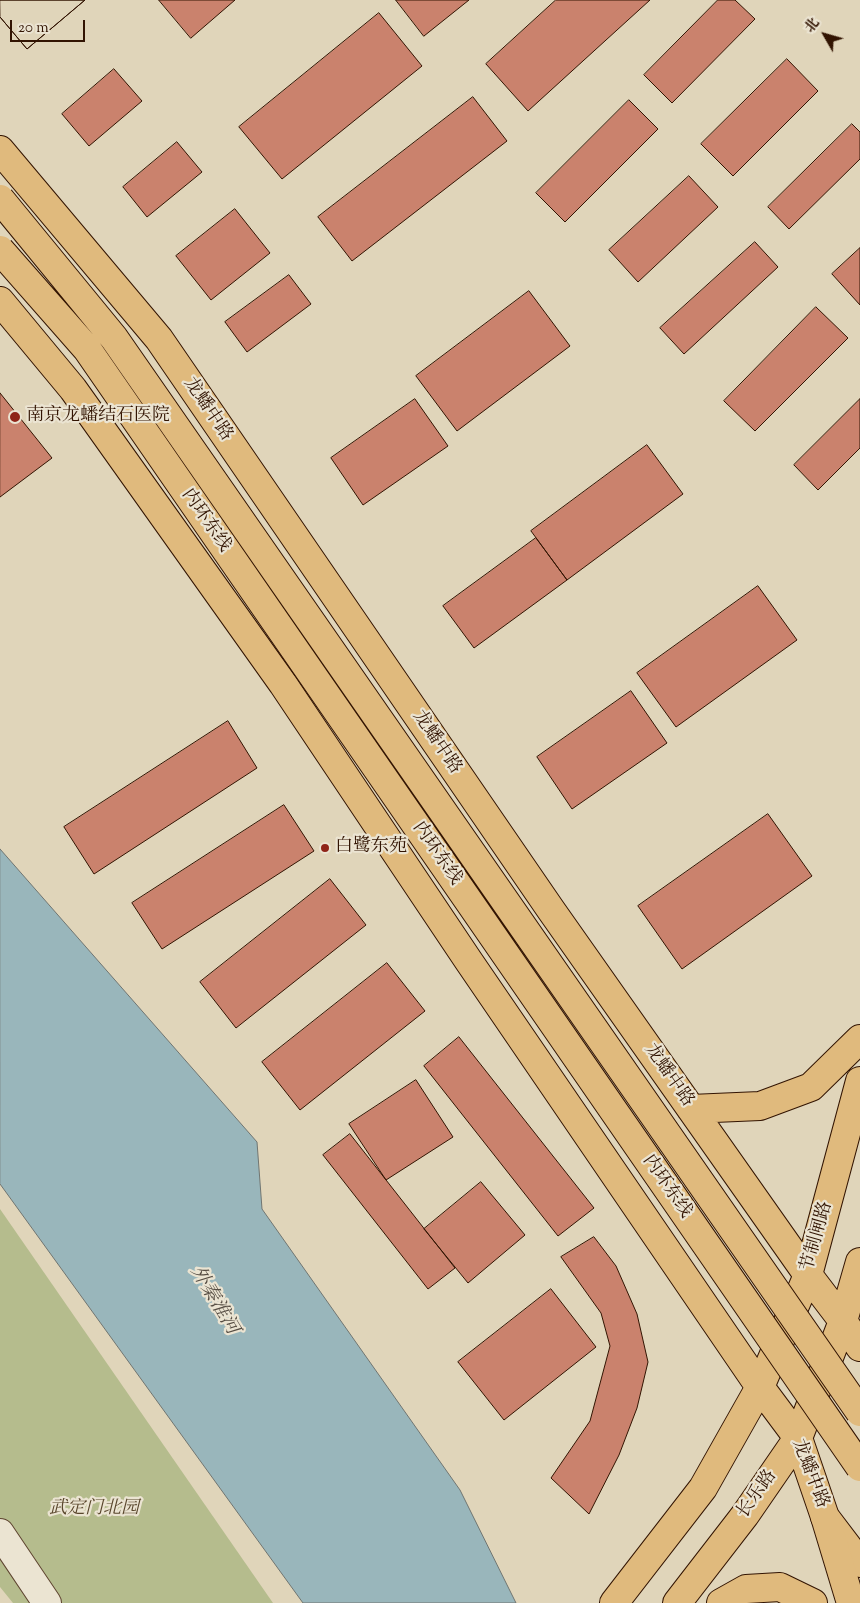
<!DOCTYPE html>
<meta charset="utf-8">
<style>
body{margin:0}
#map{position:relative;width:860px;height:1603px;overflow:hidden;background:#e0d5ba;font-family:"Sorts Mill Goudy","Noto Serif SC",serif}
canvas{display:block}
.north{position:absolute;left:800px;top:10px;width:50px;height:50px;-webkit-text-stroke:4px #ebe4d2;paint-order:stroke;rotate:308deg;font-size:14px;font-weight:700;line-height:20px;text-align:center;color:#321402}
.north::after{content:'';display:block;margin:auto;width:18px;height:22px;background:#321402;clip-path:polygon(50% 0,100% 100%,50% 72%,0 100%)}
.scale{position:absolute;left:10px;top:20px;width:75px;height:22px;box-sizing:border-box;border:2px solid #321402;border-top:0;padding-left:6px;font-size:15px;line-height:18px;white-space:nowrap;color:#321402;-webkit-text-stroke:4px #ebe4d2;paint-order:stroke}
</style>
<div id="map">
<canvas width="860" height="1603"></canvas>
<div class="north">北</div>
<div class="scale">20 m</div>
</div>
<script>
const c = document.querySelector('canvas').getContext('2d');
c.lineJoin = 'round';
function paint(path, color) { c.fillStyle = color; c.fill(path, 'evenodd'); }
function stroke(path, color, width, dash) { c.strokeStyle = color; c.lineWidth = width; c.lineCap = dash ? 'butt' : 'round'; c.setLineDash(dash || []); c.stroke(path); }
function write(font, color, halo, rows, align = 'center') {
  c.font = font + ' "Sorts Mill Goudy","Noto Serif SC",serif'; c.lineWidth = 4.5; c.setLineDash([]); c.textBaseline = 'middle'; c.strokeStyle = halo; c.fillStyle = color; for (const [text, x, y, turn = 0] of rows) {
    c.save(); c.translate(x, y); c.rotate((+turn || 0) * Math.PI / 180); c.textAlign = isNaN(turn) ? turn : align; if (halo) c.strokeText(text, 0, 0); c.fillText(text, 0, 0); c.restore();
  }
}
const green = new Path2D(`
 M0 1209 273 1603H13L0 1587Z`);
const water = new Path2D(`
 M0 849 257 1142 262 1209 460 1490 516 1603H303L0 1184Z`);
const building = new Path2D(`
 M0 0H85L27 49 0 17Z
 M0 0H85L27 49 0 17Z
 M159 0H235L191 38Z
 M396 0H469L424 36Z
 M556 0H650L528 111 486 64Z
 M718 0H735L755 19 672 103 644 75Z
 M379 13 422 66 282 179 239 127Z
 M787 59 818 91 733 176 701 144Z
 M114 69 142 101 89 146 62 114Z
 M473 97 507 141 352 261 318 217Z
 M629 100 658 129 565 222 536 193Z
 M852 124 860 132V159L789 229 768 207Z
 M177 142 202 172 147 217 123 187Z
 M689 176 718 207 638 282 609 250Z
 M235 209 270 253 211 300 176 256Z
 M755 242 778 267 684 354 660 328Z
 M860 248V305L832 274Z
 M289 275 311 304 247 352 225 322Z
 M529 291 570 346 457 431 416 376Z
 M816 307 848 338 755 431 724 401Z
 M0 393 52 458 0 497Z
 M415 399 448 446 363 505 331 458Z
 M860 399V448L818 490 794 465Z
 M647 445 683 494 567 580 531 531Z
 M536 538 567 580 474 648 443 606Z
 M758 586 797 640 676 727 637 673Z
 M631 691 667 743 572 809 537 757Z
 M228 721 257 768 94 874 64 827Z
 M284 805 314 851 162 949 132 903Z
 M768 814 812 876 682 969 638 906Z
 M330 879 366 925 236 1028 200 982Z
 M387 963 425 1011 300 1110 262 1062Z
 M459 1037 594 1208 558 1236 424 1066Z
 M416 1080 453 1137 386 1180 349 1124Z
 M350 1134 455 1268 428 1289 323 1155Z
 M481 1182 525 1235 468 1283 424 1229Z
 M594 1237 616 1266 637 1314 648 1362 637 1408 619 1455 589 1514 551 1478 590 1421 610 1346 601 1313 561 1257Z
 M551 1289 596 1347 504 1420 458 1362Z`);
const minor = new Path2D(`
 M0 1533 47 1603`);
const major = new Path2D(`
 M0 150 159 339 551 910 808 1275 843 1321 860 1347
 M0 301 73 389 283 684 468 960 760 1387 798 1438 825 1517 860 1563
 M691 1109 760 1106 811 1087 860 1039
 M614 1603 703 1488 760 1387 808 1275 860 1081
 M677 1603 745 1515 798 1438 843 1321 860 1262
 M721 1603 746 1589 780 1587 813 1603`);
const highway = new Path2D(`
 M825 1517 851 1603`);
const highwayBridge = new Path2D(`
 M0 199 114 338 860 1412
 M0 250 87 349 860 1467`);
const markers = [
 [15,417,6,"#8f2418"],
 [325,848,5,"#8f2418"]
];
const streetNames = [
 ["龙蟠中路",207,410,56],
 ["内环东线",205,521,55],
 ["龙蟠中路",436,743,56],
 ["内环东线",436,854,55],
 ["龙蟠中路",668,1076,55],
 ["内环东线",666,1187,55],
 ["节制闸路",818,1237,-74],
 ["龙蟠中路",809,1474,69],
 ["长乐路",758,1495,-55]
];
const poiNames = [
 ["南京龙蟠结石医院",26,417],
 ["白鹭东苑",335,848]
];
const parkNames = [
 ["武定门北园",94,1510]
];
const waterNames = [
 ["外秦淮河",213,1301,59]
];
paint(green, '#b5bc8d');
paint(water, '#99b6bb');
stroke(water, '#707571', 1);
paint(building, '#ca826d');
stroke(building, '#321402', 1);
stroke(minor, '#5e4430', 30);
stroke(major, '#321402', 30);
stroke(highway, '#321402', 30);
stroke(minor, '#ebe4d2', 28);
stroke(major, '#e0ba7d', 28);
stroke(highway, '#e0ba7d', 28);
stroke(highwayBridge, '#321402', 30, []);
stroke(highwayBridge, '#e0ba7d', 28);
for (const [x, y, r, color] of markers) { const dot = new Path2D(); dot.arc(x, y, r, 0, 2 * Math.PI); c.fillStyle = color; c.fill(dot); stroke(dot, '#ebe4d2', 2); }
write('18px', '#321402', '#ebe4d2', streetNames);
write('18px', '#321402', '#ebe4d2', poiNames, 'left');
write('italic 18px', '#59462c', '#ebe4d2', parkNames);
write('italic 19px', '#564d43', '#ebe4d2', waterNames);
</script>
